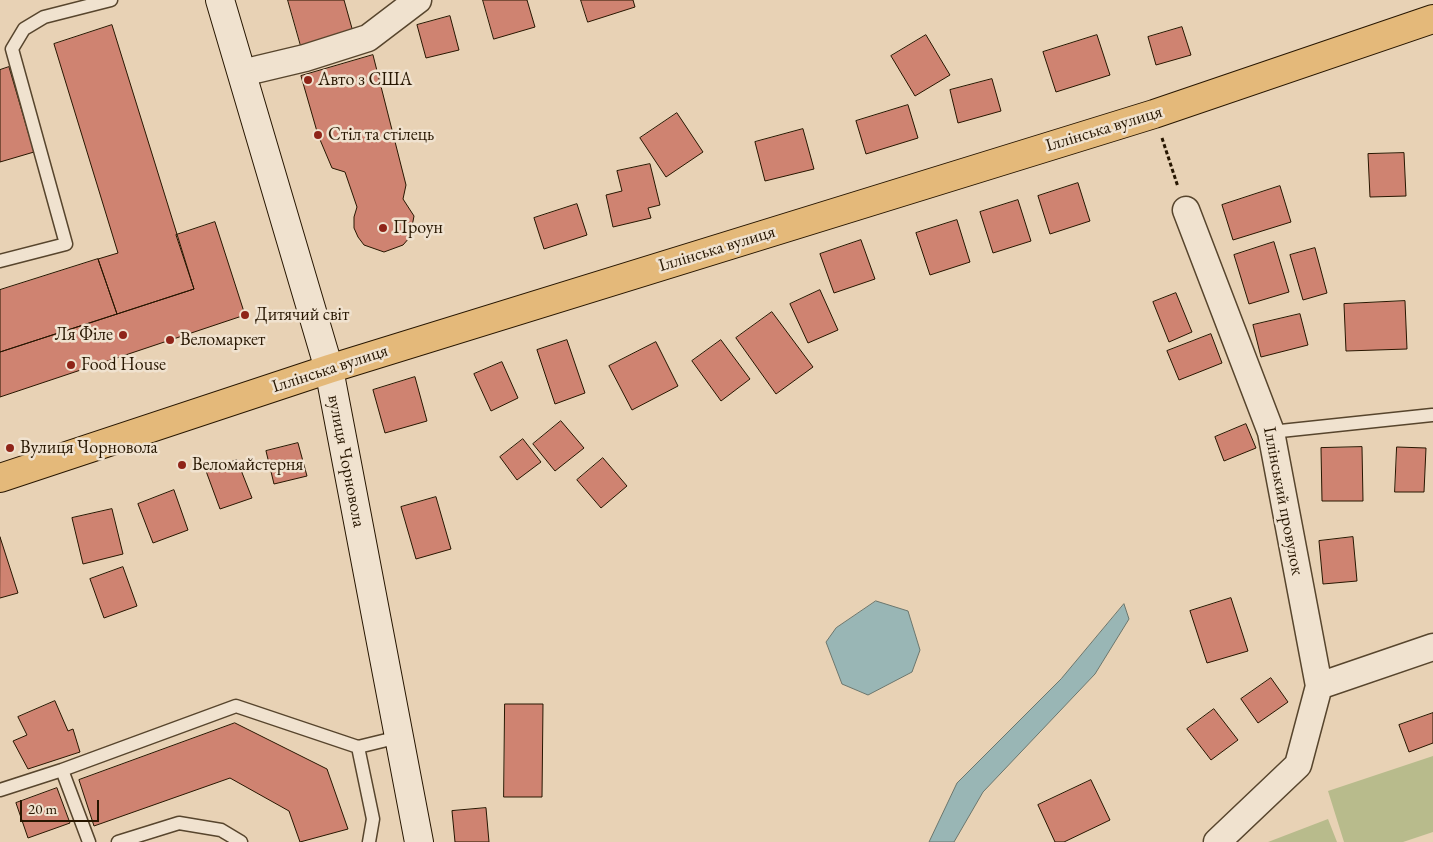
<!DOCTYPE html>
<meta charset="utf-8">
<style>
body{margin:0}
#map{position:relative;width:1433px;height:842px;overflow:hidden;background:#e8d2b5;font-family:"EB Garamond",serif}
canvas{display:block}
.scale{position:absolute;left:20px;top:800px;width:79px;height:22px;box-sizing:border-box;border:2px solid #271600;border-top:0;padding-left:6px;font-size:15px;line-height:18px;white-space:nowrap;color:#271600;-webkit-text-stroke:4px #f0e2cf;paint-order:stroke}
</style>
<div id="map">
<canvas width="1433" height="842"></canvas>
<div class="scale">20 m</div>
</div>
<script>
const c = document.querySelector('canvas').getContext('2d');
c.lineJoin = 'round';
function paint(path, color) { c.fillStyle = color; c.fill(path, 'evenodd'); }
function stroke(path, color, width, dash) { c.strokeStyle = color; c.lineWidth = width; c.lineCap = dash ? 'butt' : 'round'; c.setLineDash(dash || []); c.stroke(path); }
function write(font, color, halo, rows, align = 'center') {
  c.font = font + ' "EB Garamond",serif'; c.lineWidth = 5; c.setLineDash([]); c.textBaseline = 'middle'; c.strokeStyle = halo; c.fillStyle = color; for (const [text, x, y, turn = 0] of rows) {
    c.save(); c.translate(x, y); c.rotate((+turn || 0) * Math.PI / 180); c.textAlign = isNaN(turn) ? turn : align; if (halo) c.strokeText(text, 0, 0); c.fillText(text, 0, 0); c.restore();
  }
}
const green = new Path2D(`
 M1433 756V832L1403 842H1344L1328 791Z
 M1328 819 1337 842H1268Z`);
const water = new Path2D(`
 M876 601 908 611 920 650 912 672 868 695 842 684 826 642 836 628Z
 M1124 604 1129 619 1095 674 983 792 954 842H929L957 783 1061 679Z`);
const building = new Path2D(`
 M288 0H344L353 32 301 46Z
 M483 0H527L535 27 494 39Z
 M581 0H633L635 7 588 22Z
 M450 16 459 50 426 58 417 25Z
 M112 25 194 289 117 314 98 259 118 253 54 44Z
 M1182 27 1191 55 1156 65 1148 37Z
 M926 35 950 75 915 96 891 56Z
 M1097 35 1110 75 1056 92 1043 52Z
 M373 55 406 185 403 199 414 216 410 237 403 245 384 252 364 245 358 237 354 228V217L357 207 345 172 332 168 318 135 301 76Z
 M9 67 34 152 0 162V70Z
 M992 79 1001 111 958 123 950 90Z
 M908 105 918 138 866 154 856 121Z
 M677 113 703 152 666 177 640 138Z
 M803 129 814 169 765 181 755 142Z
 M1404 153 1406 196 1370 197 1368 154Z
 M650 164 660 205 648 208 651 218 613 227 606 195 622 191 617 171Z
 M1078 183 1090 221 1050 234 1038 196Z
 M1280 186 1291 222 1233 240 1222 205Z
 M1018 200 1031 241 993 253 980 212Z
 M577 204 587 235 544 249 534 218Z
 M957 220 970 262 930 275 916 233Z
 M215 222 245 315 0 397V352L194 289 176 235Z
 M861 240 875 279 834 293 820 254Z
 M1274 242 1289 292 1249 304 1234 255Z
 M1315 248 1327 293 1303 300 1290 255Z
 M98 259 117 314 0 352V290Z
 M820 290 838 330 808 343 790 304Z
 M1176 293 1192 332 1169 342 1153 302Z
 M1405 301 1407 349 1346 351 1344 304Z
 M772 312 813 367 776 394 736 338Z
 M1300 314 1308 345 1261 357 1253 325Z
 M1211 334 1222 363 1179 380 1167 351Z
 M567 340 585 393 555 404 537 350Z
 M721 340 750 379 721 401 692 361Z
 M656 342 678 386 632 410 609 366Z
 M502 362 518 398 491 411 474 374Z
 M415 377 427 421 385 433 373 390Z
 M561 421 584 448 555 471 533 444Z
 M1246 424 1256 448 1224 461 1215 437Z
 M523 439 541 462 517 480 500 457Z
 M298 443 307 476 274 484 266 451Z
 M1362 447 1363 501H1322L1321 448Z
 M1397 447 1426 448 1424 492H1395Z
 M603 458 627 486 601 508 577 480Z
 M237 460 252 498 220 509 206 471Z
 M174 490 188 530 153 543 138 504Z
 M436 497 451 549 416 559 401 507Z
 M112 509 123 554 83 564 72 518Z
 M0 537 18 593 0 598Z
 M1353 537 1357 581 1323 584 1319 541Z
 M123 567 137 606 104 618 90 579Z
 M1231 598 1248 651 1207 663 1190 611Z
 M1271 678 1288 702 1258 723 1241 699Z
 M55 701 68 731 73 729 80 752 28 769 13 741 27 735 18 717Z
 M505 704H543L542 797H504Z
 M1214 709 1238 740 1211 760 1187 729Z
 M1433 713V743L1409 752 1399 725Z
 M235 723 327 769 348 829 300 842 289 811 230 778 94 826 79 780Z
 M1091 780 1110 820 1064 842H1055L1038 805Z
 M57 788 70 823 28 838 16 803Z
 M486 808 489 842H455L452 811Z`);
const path = new Path2D(`
 M1162 138 1178 187`);
const service = new Path2D(`
 M0 261 66 244 12 49 24 29 44 17 111 0
 M1271 432 1432 415
 M358 747 373 819 369 842
 M62 770 89 842
 M0 790 62 770 236 706 358 747 399 737
 M118 842 179 823 221 830 241 842`);
const minor = new Path2D(`
 M242 73 305 58 368 38 418 0
 M1186 210 1271 432 1319 686
 M1217 842 1298 765 1319 686 1433 647`);
const secondary = new Path2D(`
 M220 0 329 369 419 842`);
const primary = new Path2D(`
 M0 478 329 369 1154 114 1433 19`);
const markers = [
 [308,80,5,"#8f2418"],
 [318,135,5,"#8f2418"],
 [383,228,5,"#8f2418"],
 [245,315,5,"#8f2418"],
 [123,335,5,"#8f2418"],
 [170,340,5,"#8f2418"],
 [71,365,5,"#8f2418"],
 [10,448,5,"#8f2418"],
 [182,465,5,"#8f2418"]
];
const poiNames = [
 ["Авто з США",318,80],
 ["Стіл та стілець",328,135],
 ["Проун",393,228],
 ["Дитячий світ",255,315],
 ["Ля Філе",113,335,"right"],
 ["Веломаркет",180,340],
 ["Food House",81,365],
 ["Вулиця Чорновола",20,448],
 ["Веломайстерня",192,465]
];
const streetNames = [
 ["Іллінська вулиця",1104,129,-17],
 ["Іллінська вулиця",717,249,-17],
 ["Іллінська вулиця",330,369,-18],
 ["вулиця Чорновола",346,461,79],
 ["Іллінський провулок",1283,501,79]
];
paint(green, '#b8bb8c');
paint(water, '#99b6b5');
stroke(water, '#6b766d', 1);
paint(building, '#cf8371');
stroke(building, '#271600', 1);
stroke(service, '#57452d', 15);
stroke(minor, '#57452d', 29);
stroke(secondary, '#271600', 30);
stroke(primary, '#271600', 30);
stroke(path, '#271600', 3, [4, 2.5]);
stroke(service, '#f0e2cf', 12);
stroke(minor, '#f0e2cf', 26);
stroke(secondary, '#f0e2cf', 28);
stroke(primary, '#e4b97a', 28);
for (const [x, y, r, color] of markers) { const dot = new Path2D(); dot.arc(x, y, r, 0, 2 * Math.PI); c.fillStyle = color; c.fill(dot); stroke(dot, '#f0e2cf', 2); }
write('18px', '#271600', '#f0e2cf', poiNames, 'left');
write('18px', '#271600', '#f0e2cf', streetNames);
</script>
